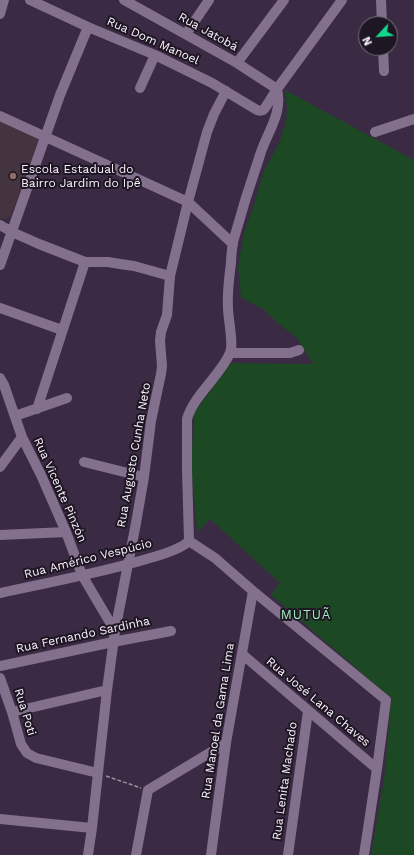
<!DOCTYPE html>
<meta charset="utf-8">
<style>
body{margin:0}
#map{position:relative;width:414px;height:855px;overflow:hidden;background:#3b2a43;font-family:"Work Sans",sans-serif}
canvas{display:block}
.north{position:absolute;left:358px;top:16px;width:40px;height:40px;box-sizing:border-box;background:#1e1622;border:1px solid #766e7a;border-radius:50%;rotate:244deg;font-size:11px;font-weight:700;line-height:16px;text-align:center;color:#f9f1fe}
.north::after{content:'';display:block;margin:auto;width:14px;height:18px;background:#12d98a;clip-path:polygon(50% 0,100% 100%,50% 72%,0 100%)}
</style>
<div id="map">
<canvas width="414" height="855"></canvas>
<div class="north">N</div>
</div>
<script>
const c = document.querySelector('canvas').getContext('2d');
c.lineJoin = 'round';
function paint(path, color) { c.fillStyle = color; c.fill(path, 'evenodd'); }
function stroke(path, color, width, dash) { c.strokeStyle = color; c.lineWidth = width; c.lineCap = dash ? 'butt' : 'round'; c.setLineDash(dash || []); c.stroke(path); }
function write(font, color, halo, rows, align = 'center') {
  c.font = font + ' "Work Sans",sans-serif'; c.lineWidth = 4; c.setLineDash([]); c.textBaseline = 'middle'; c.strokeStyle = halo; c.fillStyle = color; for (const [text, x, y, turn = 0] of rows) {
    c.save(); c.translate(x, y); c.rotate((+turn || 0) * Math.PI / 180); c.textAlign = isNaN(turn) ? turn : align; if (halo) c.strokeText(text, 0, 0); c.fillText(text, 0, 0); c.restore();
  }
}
const education = new Path2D(`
 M0 120 41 137 11 215 7 219H3L0 218Z`);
const green = new Path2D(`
 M285 90 414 160V855H371L385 773 391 698 271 595 280 583 210 519 197 533 196 517 191 468 194 413 231 363 313 364 297 338 279 324 263 309 241 298 238 266 244 233 254 205 263 173 280 141 286 122 287 109Z`);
const path = new Path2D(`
 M106 776 141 788`);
const minor = new Path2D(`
 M30 0 88 27 155 55 212 83 257 110C260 111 263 111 265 108L277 89 342 0
 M124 0 237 63 277 89
 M381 0 382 24
 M0 14 4 0
 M186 34 209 0
 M383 48 384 71
 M237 63 284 0
 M140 88 155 55
 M0 116 188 202 233 244
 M375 132 414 119
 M0 225 12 232 39 244 85 262H108L120 264 134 266 170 276
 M0 265 60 95 88 27
 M0 308 62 330
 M230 353H290L299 350
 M0 378 4 385 22 437 41 475 66 532 82 575 115 631
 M37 409 85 262
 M15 416 67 398
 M84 462 144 477
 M0 467 22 437
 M0 535 66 532
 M189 541 187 470V419C194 395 220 376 230 353 234 344 228 319 228 308 227 293 229 278 231 263 231 256 232 249 233 242 241 213 250 184 260 155 267 132 283 114 277 89
 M189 541 215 558 253 591 386 700 377 769 364 855
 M0 593C50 582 101 573 150 558 161 555 181 549 189 541
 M242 654 377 769
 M0 666 113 642 171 631
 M0 678 12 712 21 744 27 753 36 758 98 773
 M12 712 107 690
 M0 819 92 828
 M88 855 92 828 107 690 115 631 136 523 144 477 151 421 161 374 162 366 160 341 161 332 167 315 170 276 188 202 207 132 214 114 226 91
 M136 855 148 790 226 743
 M211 855 226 743 253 591
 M288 855 308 711`);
const markers = [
 [13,176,4,"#8d6e63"]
];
const streetNames = [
 ["Rua Jatobá",208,32,29],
 ["Rua Dom Manoel",153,41,24],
 ["Rua Augusto Cunha Neto",134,455,-80],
 ["Rua Vicente Pinzón",60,490,66],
 ["Rua Américo Vespúcio",88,559,-14],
 ["Rua Fernando Sardinha",83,635,-12],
 ["Rua José Lana Chaves",318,702,40],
 ["Rua Poti",25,712,73],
 ["Rua Manoel da Gama Lima",218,721,-81],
 ["Rua Lenita Machado",285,781,-82]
];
const poiNames = [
 ["Escola Estadual do",21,169],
 ["Bairro Jardim do Ipê",21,183]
];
const neighbourhoodNames = [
 ["MUTUÃ",306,615]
];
paint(education, '#433440');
paint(green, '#1d4824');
stroke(path, '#9a8ea1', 1.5, [4, 2]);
stroke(minor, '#83708d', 10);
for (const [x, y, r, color] of markers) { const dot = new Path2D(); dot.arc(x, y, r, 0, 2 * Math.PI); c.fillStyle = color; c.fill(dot); stroke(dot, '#1e1622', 1.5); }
write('12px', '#f9f1fe', '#1e1622', streetNames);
write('12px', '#f9f1fe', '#1e1622', poiNames, 'left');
c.letterSpacing = '1px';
write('13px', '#9debbd', '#1e1622', neighbourhoodNames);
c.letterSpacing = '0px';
</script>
